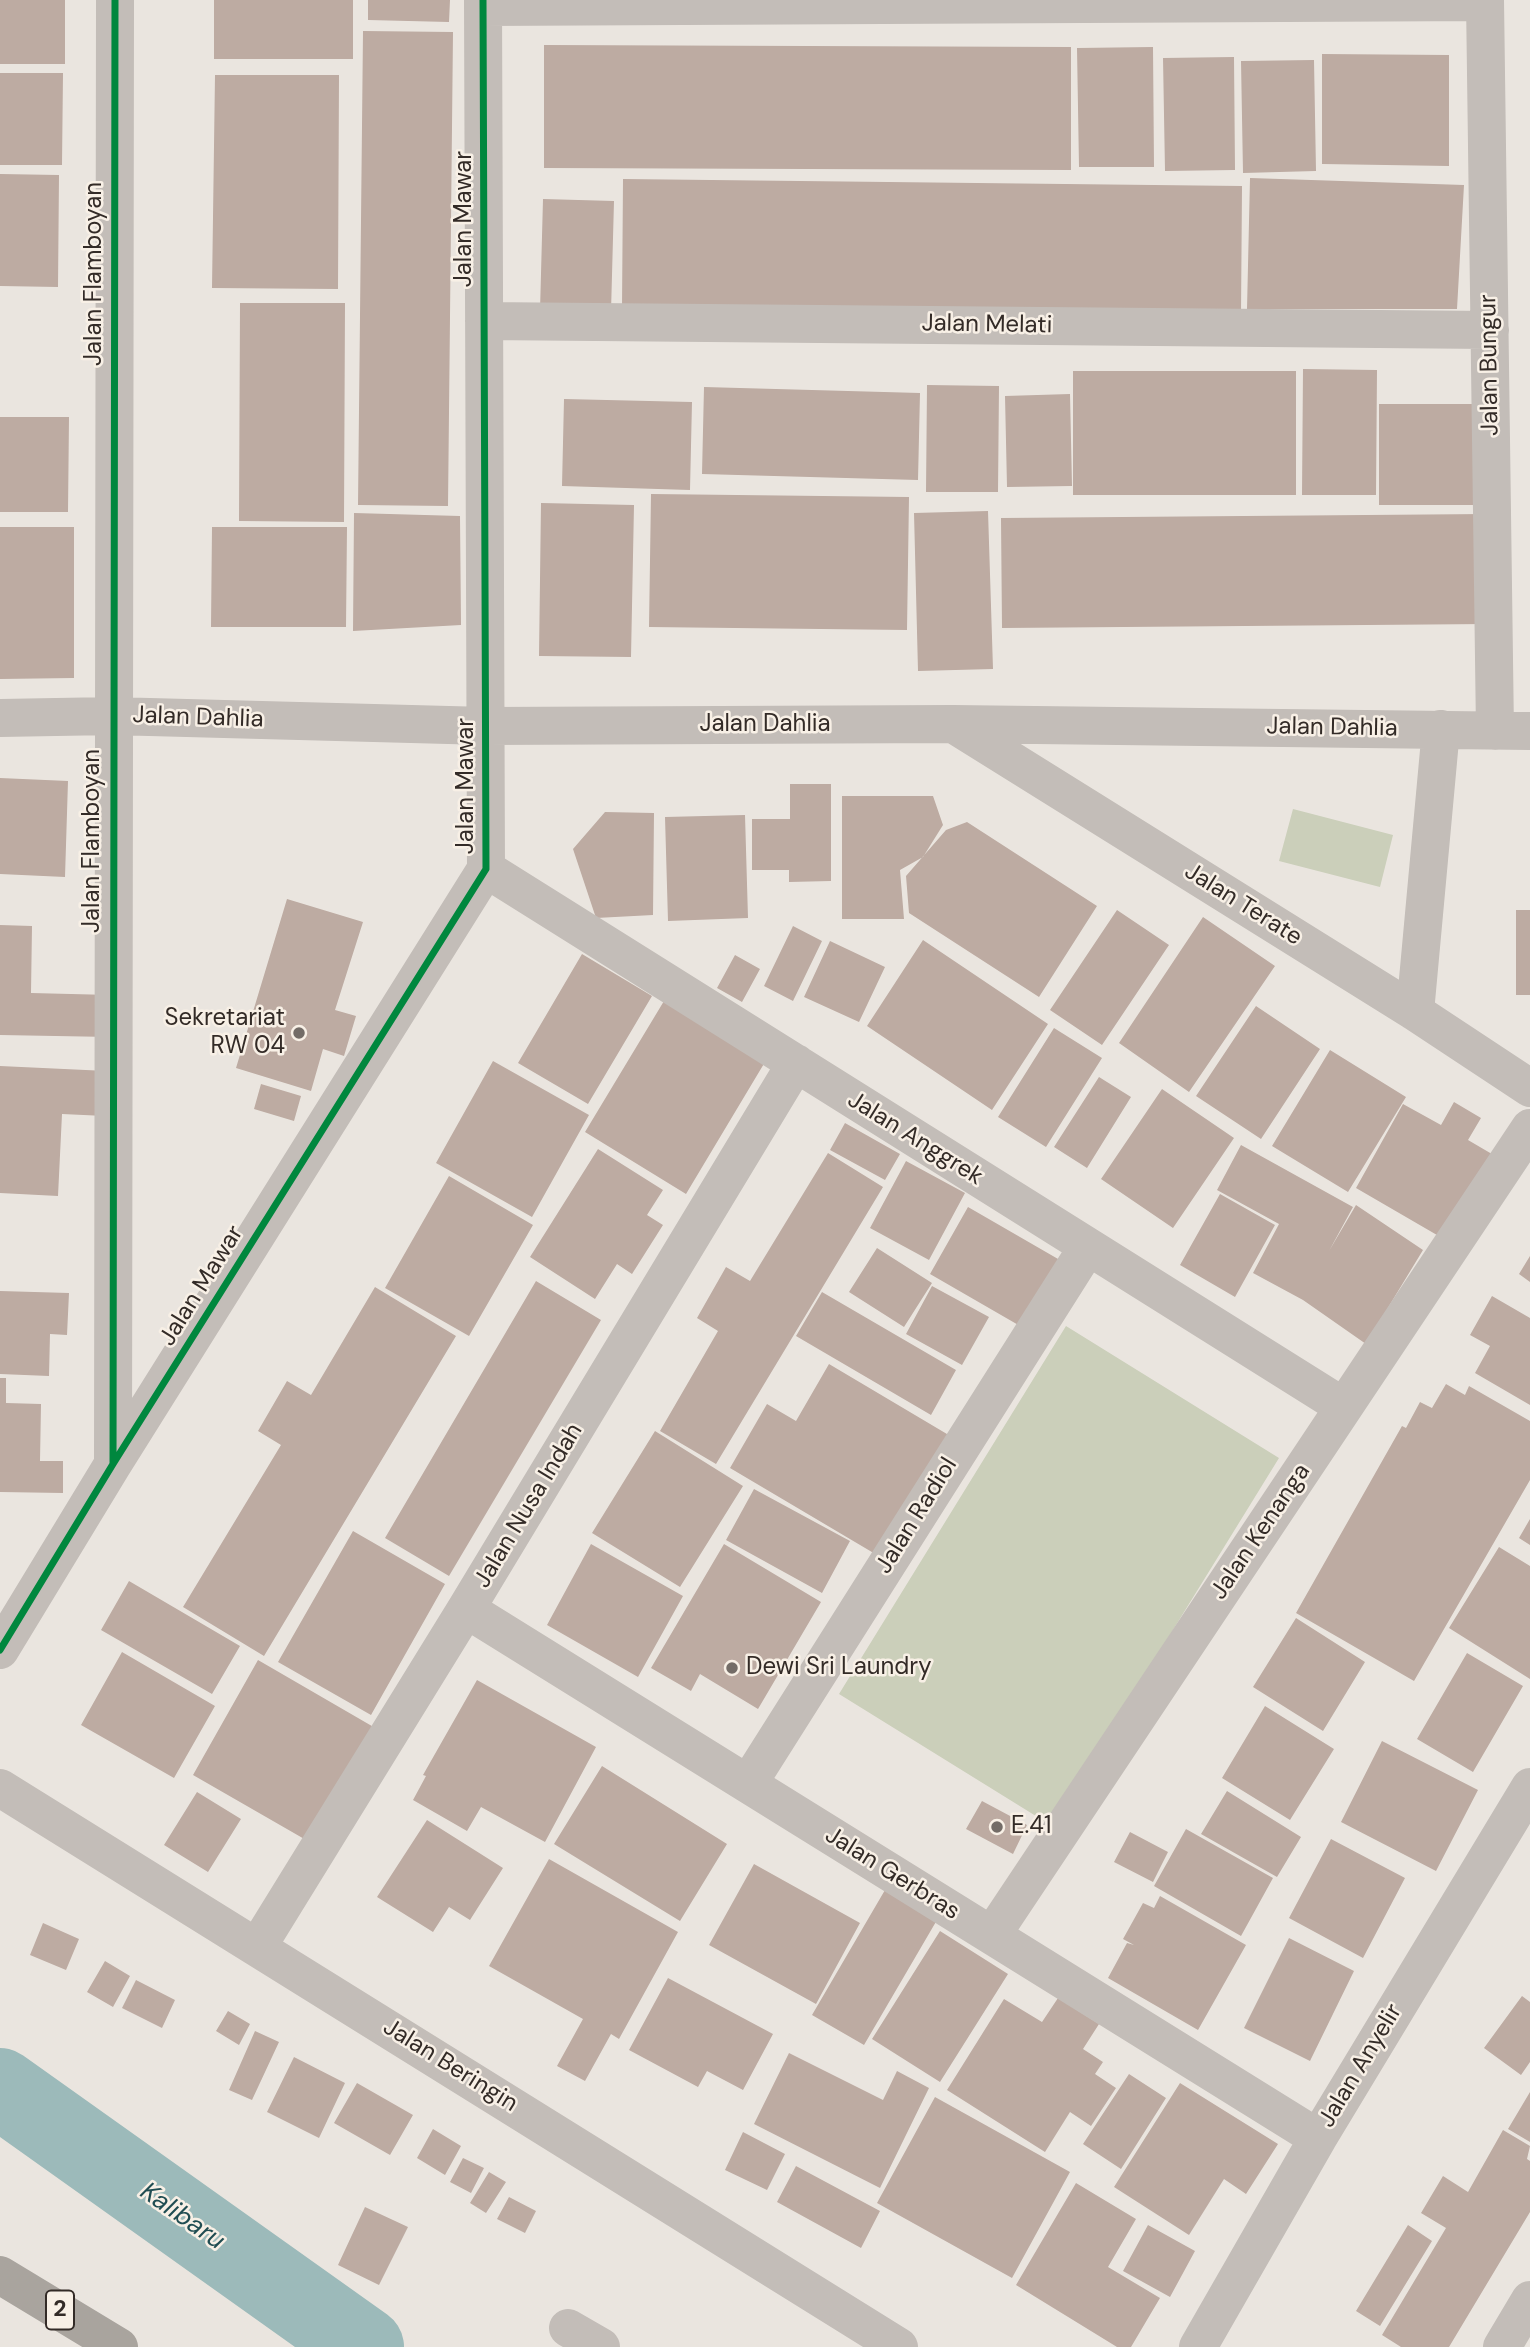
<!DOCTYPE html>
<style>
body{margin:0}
canvas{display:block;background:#eae5df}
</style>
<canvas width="1530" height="2347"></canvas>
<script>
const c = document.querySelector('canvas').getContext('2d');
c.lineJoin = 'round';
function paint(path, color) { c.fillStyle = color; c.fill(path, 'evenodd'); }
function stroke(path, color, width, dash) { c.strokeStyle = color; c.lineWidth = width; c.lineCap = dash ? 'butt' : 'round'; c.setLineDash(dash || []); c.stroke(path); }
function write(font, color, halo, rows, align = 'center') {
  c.font = font + ' "DM Sans",sans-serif'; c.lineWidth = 5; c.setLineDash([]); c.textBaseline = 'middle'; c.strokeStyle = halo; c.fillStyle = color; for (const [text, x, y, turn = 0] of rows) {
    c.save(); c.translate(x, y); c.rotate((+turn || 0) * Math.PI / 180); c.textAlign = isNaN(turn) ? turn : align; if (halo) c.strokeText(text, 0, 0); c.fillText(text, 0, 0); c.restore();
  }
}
const green = new Path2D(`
 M1293 809 1393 835 1380 887 1279 861Z
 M1066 1326 1279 1458 1052 1826 839 1694Z`);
const river = new Path2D(`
 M0 2088 364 2347`);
const building = new Path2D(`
 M0 0H65V64H0Z
 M214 0H353V59H214Z
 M368 0H450L449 22 368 20Z
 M363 31 453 32 448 506 358 505Z
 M544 45 1071 47V170L544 168Z
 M1153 47 1154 167H1079L1077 48Z
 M1322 54 1449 55V166L1322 164Z
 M1234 57 1235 170 1165 171 1163 58Z
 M1314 60 1316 171 1243 173 1241 61Z
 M0 73H63L62 165H0Z
 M215 75H339L338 289 212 288Z
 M0 174 59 175 58 287 0 286Z
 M1250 178 1464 185 1457 309H1247Z
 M623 179 1242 186 1241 315 622 308Z
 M543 199 614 201 611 312 540 311Z
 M240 303H345L344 522 239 521Z
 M1303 369 1377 370 1376 495H1302Z
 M1073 371H1296V495H1073Z
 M927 385 999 386 998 492H926Z
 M704 387 920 393 918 480 702 474Z
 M1070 394 1072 486 1007 487 1005 396Z
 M564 399 692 402 690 490 562 486Z
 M1379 404H1477V505H1379Z
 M0 417H69L68 512H0Z
 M651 494 909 497 907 630 649 627Z
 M541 503 634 505 631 657 539 656Z
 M988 511 993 669 918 671 914 513Z
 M354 513 460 516 461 625 353 631Z
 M1487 514 1488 624 1002 628 1001 518Z
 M0 527H74V678L0 679Z
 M212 527H347L346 627H211Z
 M0 778 68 781 65 877 0 874Z
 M790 784H831V881L789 882V870H752V819H790Z
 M842 796H933L943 825 923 857 900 870 904 919H842Z
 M605 812 654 813 653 915 596 918 573 849Z
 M745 815 748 918 668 921 665 817Z
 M967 822 1097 906 1039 997 909 913 906 876 946 830Z
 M287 899 363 922 335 1010 356 1016 344 1056 323 1049 311 1091 236 1068Z
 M1117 910 1169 945 1102 1045 1050 1010Z
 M1516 910H1530V995H1516Z
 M1203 917 1275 966 1189 1092 1119 1043Z
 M0 925 32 926 31 993 111 995V1037L0 1035Z
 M793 926 822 941 793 1001 764 986Z
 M923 940 1048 1024 992 1110 867 1026Z
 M830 941 885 967 859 1022 804 997Z
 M582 954 652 996 588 1104 518 1063Z
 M735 955 760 969 742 1002 717 988Z
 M664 1001 765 1062 686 1194 585 1132Z
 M1256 1006 1320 1049 1261 1139 1196 1096Z
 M1054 1028 1102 1058 1046 1147 998 1117Z
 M1330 1050 1406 1097 1348 1192 1272 1146Z
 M493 1061 589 1115 532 1217 436 1163Z
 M0 1066 107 1071 105 1116 62 1114 58 1196 0 1193Z
 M1099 1077 1131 1097 1087 1168 1054 1147Z
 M261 1084 301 1096 294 1121 254 1109Z
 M1162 1089 1234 1138 1173 1228 1101 1179Z
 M1454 1102 1481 1118 1468 1140 1497 1157 1449 1242 1356 1188 1403 1104 1441 1125Z
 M845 1123 900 1154 885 1180 830 1150Z
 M1241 1145 1353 1207 1329 1251 1356 1205 1423 1250 1366 1344 1303 1300 1253 1273 1279 1224 1217 1190Z
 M598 1149 663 1190 647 1215 663 1225 632 1274 617 1264 595 1299 530 1257Z
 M828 1153 883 1187 716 1464 660 1431 718 1331 697 1318 726 1267 750 1281Z
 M906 1161 965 1193 929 1260 870 1228Z
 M449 1176 533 1225 469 1336 385 1288Z
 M1220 1194 1275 1225 1235 1297 1180 1265Z
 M968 1207 1065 1263 1027 1330 930 1274Z
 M877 1248 932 1283 904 1327 849 1292Z
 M1530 1256V1282L1519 1274Z
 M536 1281 601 1320 449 1576 385 1538Z
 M932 1286 989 1317 962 1365 906 1334Z
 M375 1287 456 1336 264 1656 183 1607 281 1445 258 1431 287 1381 311 1395Z
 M0 1291 69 1293 67 1335 50 1334 49 1376 0 1374Z
 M822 1292 956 1370 931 1415 796 1336Z
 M1492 1296 1530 1318V1405L1475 1373 1490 1346 1470 1335Z
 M829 1364 952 1437 882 1558 730 1468 767 1404 796 1421Z
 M0 1378H6V1403L41 1404 40 1461H63V1493L0 1492Z
 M1446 1384 1465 1395 1469 1386 1530 1421V1480L1414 1681 1296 1613 1402 1426 1406 1428 1420 1402 1432 1408Z
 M655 1431 743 1486 680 1587 592 1533Z
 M754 1489 850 1541 822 1593 726 1540Z
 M1530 1519V1545L1519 1538Z
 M353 1531 445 1584 371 1715 278 1662Z
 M591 1544 683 1596 638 1677 547 1625Z
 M724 1544 821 1602 758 1709 700 1674 691 1691 651 1668Z
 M1499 1547 1530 1566V1679L1449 1628Z
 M129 1581 240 1646 212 1694 101 1630Z
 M1296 1618 1365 1662 1323 1731 1253 1687Z
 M122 1652 215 1706 174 1778 81 1725Z
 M1467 1653 1523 1686 1473 1772 1417 1739Z
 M258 1660 377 1729 313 1844 193 1775Z
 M477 1680 596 1747 545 1842 481 1807 467 1831 413 1800 426 1776 423 1775Z
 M1265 1706 1334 1749 1290 1820 1222 1778Z
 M1382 1741 1478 1790 1436 1871 1341 1822Z
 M602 1766 727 1844 680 1921 554 1844Z
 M1227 1791 1301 1837 1277 1877 1201 1834Z
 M197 1792 241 1819 208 1872 164 1845Z
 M982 1801 1027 1825 1013 1854 966 1829Z
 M427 1820 503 1868 470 1920 449 1907 433 1932 377 1897Z
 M1186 1829 1273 1878 1241 1936 1154 1886Z
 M1130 1832 1168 1852 1153 1882 1114 1862Z
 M1331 1839 1405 1878 1363 1958 1289 1918Z
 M549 1859 678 1932 619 2039 611 2034 585 2081 557 2066 583 2019 489 1966Z
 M754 1864 860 1923 816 2004 709 1945Z
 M885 1890 937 1920 864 2045 812 2015Z
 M1160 1896 1246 1945 1198 2030 1108 1978 1127 1943 1134 1945 1123 1939 1143 1903 1154 1908Z
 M43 1923 79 1939 66 1970 30 1955Z
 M940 1931 1008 1974 940 2082 872 2039Z
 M1289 1938 1354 1971 1310 2061 1244 2028Z
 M105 1961 130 1976 113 2007 87 1992Z
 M668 1978 773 2034 743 2090 707 2071 698 2087 629 2050Z
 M136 1980 175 2000 162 2028 122 2008Z
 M1522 1996 1530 2002V2062L1521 2075 1484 2048Z
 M1058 1998 1099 2024 1083 2049 1103 2062 1095 2074 1116 2088 1091 2126 1070 2112 1045 2152 947 2090 1004 1999 1042 2022Z
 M228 2011 250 2024 239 2045 216 2031Z
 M255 2031 279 2042 252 2100 229 2090Z
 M789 2053 883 2100 897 2071 929 2088 880 2188 754 2124Z
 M294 2057 345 2083 319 2138 267 2112Z
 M1129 2074 1166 2098 1121 2169 1083 2144Z
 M357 2083 413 2115 390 2155 334 2123Z
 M1180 2083 1278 2144 1246 2194 1224 2179 1189 2235 1114 2187Z
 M1530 2092V2142L1508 2129Z
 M935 2097 1070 2172 1012 2278 877 2203Z
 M433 2129 461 2146 445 2175 417 2158Z
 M1503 2130 1530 2146 1527 2159 1530 2161V2212L1449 2347H1401L1382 2335 1446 2228 1421 2213 1443 2176 1468 2192Z
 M743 2132 785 2154 767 2190 725 2170Z
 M463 2158 484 2168 471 2193 450 2182Z
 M796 2166 880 2211 861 2248 777 2202Z
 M489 2172 506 2182 486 2213 470 2203Z
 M1076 2183 1136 2219 1108 2267 1160 2298 1131 2347H1117L1016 2285Z
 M509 2197 536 2211 525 2233 497 2219Z
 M365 2207 408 2227 379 2285 338 2265Z
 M1148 2225 1195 2251 1170 2297 1123 2271Z
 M1408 2225 1432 2241 1380 2326 1356 2311Z`);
const minor = new Path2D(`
 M1485 0 1495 731
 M483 7 1485 2
 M484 321 1490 330
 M0 718 112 716 486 726 953 724 1530 731
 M953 724 1415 1012 1530 1088
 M486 869 1344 1407
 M1415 1012 1441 729
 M113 1464 486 869 483 0
 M466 1609 1318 2138
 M0 1650 113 1464 115 0
 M748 1784 1087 1248
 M0 1788 899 2347
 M992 1935 1530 1128
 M258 1946 466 1609 796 1063
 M568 2328 601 2347
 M1198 2347 1318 2138 1530 1787
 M1502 2347 1530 2300`);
const highway = new Path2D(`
 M0 2275 119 2347`);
const cycleway = new Path2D(`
 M113 1464 486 869 483 0
 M0 1650 113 1464 115 0`);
const markers = [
 [299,1033,7,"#736c67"],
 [732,1668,7,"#736c67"],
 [997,1827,7,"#736c67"]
];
const shields = [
 [60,2310,28]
];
const shieldNames = [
 ["2",60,2310]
];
const streetNames = [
 ["Jalan Mawar",465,219,-90],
 ["Jalan Flamboyan",95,274,-90],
 ["Jalan Melati",987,325,1],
 ["Jalan Bungur",1490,365,-91],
 ["Jalan Dahlia",198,718,2],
 ["Jalan Dahlia",765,725],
 ["Jalan Dahlia",1332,728,1],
 ["Jalan Mawar",467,786,-90],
 ["Jalan Flamboyan",93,841,-90],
 ["Jalan Terate",1243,905,32],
 ["Jalan Anggrek",915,1139,32],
 ["Jalan Mawar",202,1286,-58],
 ["Jalan Nusa Indah",529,1506,-59],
 ["Jalan Radiol",917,1516,-58],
 ["Jalan Kenanga",1261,1532,-56],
 ["Jalan Gerbras",892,1874,32],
 ["Jalan Beringin",450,2066,32],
 ["Jalan Anyelir",1361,2066,-59]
];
const poiNames = [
 ["Sekretariat",285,1019,"right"],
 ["RW 04",285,1047,"right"],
 ["Dewi Sri Laundry",746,1668],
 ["E.41",1011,1827]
];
const waterNames = [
 ["Kalibaru",182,2217,35]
];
paint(green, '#cbcfba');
stroke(river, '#9cbaba', 80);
paint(building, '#bdaba2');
stroke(minor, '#c3bdb8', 38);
stroke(highway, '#a9a49e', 38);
stroke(cycleway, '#00873e', 7);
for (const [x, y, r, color] of markers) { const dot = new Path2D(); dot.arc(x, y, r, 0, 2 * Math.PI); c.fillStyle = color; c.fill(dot); stroke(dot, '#f8f0e6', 2.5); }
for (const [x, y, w] of shields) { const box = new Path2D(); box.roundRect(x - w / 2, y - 19.5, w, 39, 5); c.fillStyle = '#f8f0e6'; c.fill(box); stroke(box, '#332b27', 2); }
write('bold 23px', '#332b27', null, shieldNames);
write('24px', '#332b27', '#f8f0e6', streetNames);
write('24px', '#332b27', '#f8f0e6', poiNames, 'left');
write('italic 26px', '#204d52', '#f8f0e6', waterNames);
</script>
